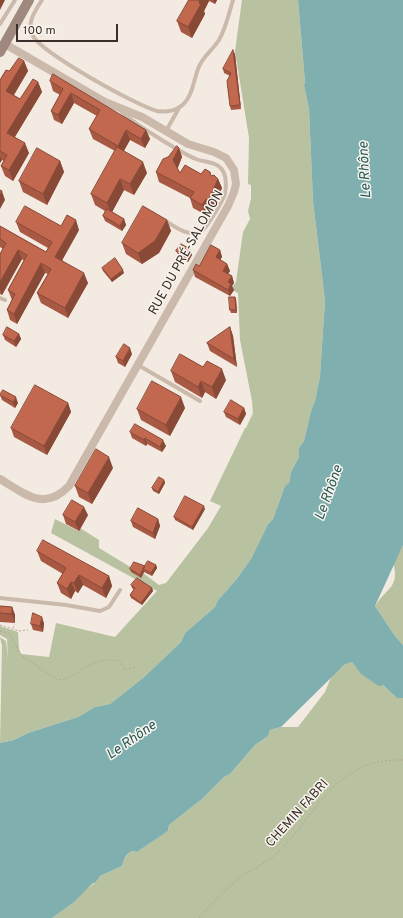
<!DOCTYPE html>
<meta charset="utf-8">
<style>
body{margin:0}
#map{position:relative;width:403px;height:918px;overflow:hidden;background:#f3eae1;font-family:Overpass,sans-serif}
canvas{display:block}
.scale{position:absolute;left:16px;top:24px;width:102px;height:18px;box-sizing:border-box;border:2px solid #392f2b;border-top:0;padding-left:5px;font-size:12px;line-height:14px;white-space:nowrap;color:#392f2b;-webkit-text-stroke:3px #faf4ed;paint-order:stroke}
</style>
<div id="map">
<canvas width="403" height="918"></canvas>
<div class="scale">100 m</div>
</div>
<script>
const c = document.querySelector('canvas').getContext('2d');
c.lineJoin = 'round';
function paint(path, color) { c.fillStyle = color; c.fill(path, 'evenodd'); }
function stroke(path, color, width, dash) { c.strokeStyle = color; c.lineWidth = width; c.lineCap = dash ? 'butt' : 'round'; c.setLineDash(dash || []); c.stroke(path); }
function write(font, color, halo, rows, align = 'center') {
  c.font = font + ' Overpass,sans-serif'; c.lineWidth = 3; c.setLineDash([]); c.textBaseline = 'middle'; c.strokeStyle = halo; c.fillStyle = color; for (const [text, x, y, turn = 0] of rows) {
    c.save(); c.translate(x, y); c.rotate((+turn || 0) * Math.PI / 180); c.textAlign = isNaN(turn) ? turn : align; if (halo) c.strokeText(text, 0, 0); c.fillText(text, 0, 0); c.restore();
  }
}
const green = new Path2D(`
 M242 0H298L305 82 304 85 309 109 313 201 325 301 320 376 315 401 311 411 304 441 299 448V457L291 472 289 483 285 486 273 519 268 524 251 559 236 580 218 600 215 607 185 633 181 642 143 678 110 704 95 707 78 717 28 733 14 740 0 743 2 646 0 637 6 641 8 659 7 639 0 635V626L18 632 19 649 21 654 49 657 56 623 115 637 157 591 51 533 55 519 78 531 80 528 99 540V548L137 571 136 575 141 577 143 573 159 585 166 583 208 528 221 506 210 501 245 428H246L253 413 252 401 240 340 238 293 231 289 236 282 243 232 250 219 248 211 251 198V185L248 184 249 138 235 51Z
 M403 545V645L395 636 375 606C387 587 400 588 393 562Z
 M352 662 362 674 383 685 397 698H403V918H52L73 903 80 894 96 882 100 876 122 866C124 859 126 855 132 851L137 852 168 831 169 825 202 799 224 777 230 774 255 745 268 736 270 730 281 727H298L325 692 332 675 344 665Z`);
const water = new Path2D(`
 M298 0H403V545L375 606 395 636 403 645V698H397L383 685 379 686 361 674 352 662 344 665 281 727 270 730 268 736 255 745 230 774 224 777 202 799 169 825 168 831 137 852 132 851C126 854 124 859 122 866L100 876 96 882 92 884 73 903 52 918H0V743L14 740 28 733 78 717 95 707 110 704 143 678 181 642 185 633 215 607 218 600 236 580 251 559 268 524 273 519 285 486 289 483 291 472 299 457V448L304 441 311 411 315 401 320 376 325 301 313 201 309 109 304 85 305 82Z`);
const path = new Path2D(`
 M0 625 19 631 28 630
 M13 628 15 624
 M0 631 10 634 21 655 57 680C78 680 88 655 120 661L125 670 135 667
 M199 918C211 905 224 890 238 879 250 870 265 864 276 854 318 815 333 758 403 760`);
const lane = new Path2D(`
 M42 0C35 11 26 23 33 36 42 53 137 106 157 111 164 112 171 112 178 108 192 101 193 82 198 69 202 57 212 51 219 40 226 28 229 13 233 0
 M0 24 15 0
 M121 111C128 120 183 154 196 159 206 163 219 161 224 173 227 180 226 188 225 194 222 202 206 230 200 232 187 237 174 226 164 220
 M166 131 179 108
 M0 298 5 300
 M138 365 200 401
 M0 598 66 605 100 611 109 607 120 590`);
const street = new Path2D(`
 M0 479C25 494 44 512 69 486L228 206 234 192 236 184 234 170 226 158 214 152 188 144 142 117 105 102 5 44`);
const secondary = new Path2D(`
 M0 52 29 0`);
const wall = new Path2D(`
 M189 0H217L215 4 209 1 204 11 205 14 192 38 181 32 177 21Z
 M235 54 241 109 231 110 230 106V76L224 73 223 69Z
 M24 61 28 71 14 95 20 99 38 82 42 92 15 137 29 153 13 181 5 176 1 166 4 161 2 160 0 163V80Z
 M50 81 146 130 150 139 145 148 130 140 124 151 147 173 134 195 124 190 112 212 124 219 126 225 122 231 105 221 103 216 105 211 95 205 91 194 115 151 93 139 89 129 97 116 74 103 62 124 54 120 51 111 60 95 53 91Z
 M179 148 182 157 177 169 180 173 201 174 211 176 218 179 222 188 212 211 209 209 206 215 193 208 190 198 159 182 156 172 168 157Z
 M60 161 64 172 47 205 23 192 19 181Z
 M167 220 171 231 159 253 142 264 126 254 122 243Z
 M16 222 61 226 79 230 62 260 88 283 68 318 41 303 37 293 48 274 45 273 17 324 10 320 7 310 12 300 8 290 24 261 22 259 2 295 0 294V254L3 249 0 247V226L46 252 48 248 20 232Z
 M190 249 192 255 188 262 179 256 176 251Z
 M220 250 222 257 220 260 227 264 230 271 228 274 232 276 234 283 232 286 234 290 230 296 195 277 193 270Z
 M102 268 124 273 112 282 103 271Z
 M235 297 236 299 237 313H231L230 310Z
 M230 327 233 336 237 367 210 351 207 343Z
 M19 334 21 339 16 347 5 340 3 335Z
 M132 354 125 367 118 363 116 357Z
 M171 371 226 380 216 399 205 392 202 398 175 382Z
 M0 395 18 403 15 408 2 400Z
 M68 403 71 412 47 455 14 437 11 428Z
 M185 408 170 436 141 420 137 409Z
 M244 408 246 414 240 425 226 417 224 412Z
 M130 432 166 446 162 452 147 444 146 446 132 438Z
 M113 468 92 504 79 497 75 486Z
 M164 480 165 483 159 494 153 491 152 488Z
 M205 509 193 530 175 520 174 517Z
 M63 515H88L79 531 66 524Z
 M158 519 160 526 155 539 133 527 131 521Z
 M37 551 109 576 112 586 106 598 83 585 78 593 75 591 71 599 61 593 57 583 63 574 41 561Z
 M156 565 157 568 152 576 144 572 141 578 131 572 130 569 145 566Z
 M131 585 152 588 153 591 142 605 131 598 130 595 134 590 132 588Z
 M0 606 12 607 15 615V623L0 622Z
 M44 623 43 632 33 630 31 624Z`);
const shadedWall = new Path2D(`
 M0 0H5L0 10Z
 M200 0H209V1L204 11 205 14 192 38 188 27Z
 M213 0H217L215 4Z
 M233 50 235 54 241 109 240 105Z
 M24 61 28 71 10 101 6 91Z
 M38 82 42 92 11 143 7 133Z
 M71 93 74 103 62 124 58 115Z
 M126 130 130 140 121 155 118 146Z
 M146 130 150 139 145 148 141 139Z
 M25 143 29 153 13 181 9 170Z
 M179 148 182 157 177 170 173 160Z
 M0 156 2 160 0 163Z
 M60 161 64 172 47 205 43 194Z
 M143 162 147 173 134 195 130 184Z
 M120 179 124 190 111 214 107 203Z
 M218 179 222 188 212 211 208 201Z
 M2 191 5 200 0 209V195Z
 M206 199 209 209 206 215 202 205Z
 M124 219 126 225 122 231 120 226Z
 M76 220 79 230 59 266 55 257Z
 M167 220 171 231 159 253 142 264 138 253Z
 M190 249 192 255 188 262 186 256Z
 M18 250 22 259 2 295 0 289V282Z
 M220 250 222 257 218 263 216 257Z
 M41 263 45 273 17 324 14 314Z
 M227 264 230 271 225 278 223 271Z
 M123 270 124 273 112 282 111 279Z
 M84 273 88 283 68 318 65 308Z
 M232 276 234 283 232 286 234 290 230 296 228 290V282Z
 M235 297 236 299 237 313 236 310Z
 M230 327 233 336 237 367 234 359Z
 M19 334 21 339 16 347 14 341Z
 M130 348 132 354 125 367 123 361Z
 M222 369 226 380 216 399 212 387Z
 M201 381 205 392 202 398 198 387Z
 M16 397 18 403 15 408 13 402Z
 M181 397 185 408 170 436 166 425Z
 M68 403 71 412 47 455 44 446Z
 M244 408 246 414 240 425 238 419Z
 M145 438 147 444 146 446 144 440Z
 M163 440 166 446 162 452 160 447Z
 M109 457 113 468 92 504 88 493Z
 M164 480 165 483 159 494 158 492Z
 M204 506 205 509 193 530 192 527Z
 M84 507 88 515 79 531 75 522Z
 M158 519 160 526 155 539 153 533Z
 M156 565 157 568 152 576 151 573Z
 M143 569 144 572 141 578 140 575Z
 M79 575 83 585 78 593 74 583Z
 M109 576 112 586 106 598 102 588Z
 M71 582 75 591 71 599 67 589Z
 M152 588 153 591 142 605 141 603Z
 M12 607 15 615V623L12 614Z
 M42 617 44 623 43 632 40 626Z`);
const building = new Path2D(`
 M189 0H200L199 3 201 4 188 27 177 21Z
 M233 50 240 105 230 106 227 81 231 73 223 69Z
 M19 58 24 61 6 91 20 99 33 79 38 82 7 133 25 143 9 170 1 166 7 155 0 151V80L6 70 9 71Z
 M53 74 146 130 141 139 126 130 118 146 89 129 100 110 71 93 58 115 51 111 63 89 50 81Z
 M177 146 179 148 173 160 180 173 185 165 201 174 205 169 210 172 211 176 214 175 218 179 208 201 206 199 202 205 190 198 194 192 156 172 163 159 168 157Z
 M117 147 143 162 130 184 120 179 107 203 91 194Z
 M37 148 60 161 43 194 19 181Z
 M0 190 2 191 0 195Z
 M25 206 61 226 67 215 76 220 55 257 84 273 65 308 37 293 51 269 41 263 14 314 7 310 15 294 8 290 27 255 18 250 0 282V254L6 243 0 239V226L46 252 52 242 16 222Z
 M143 206 167 220 155 241 138 253 122 243Z
 M107 209 124 219 120 226 103 216Z
 M181 244 190 249 186 256 176 251Z
 M211 245 220 250 216 257 227 264 223 271 232 276 228 282 231 284 228 290 193 270 196 264 199 266Z
 M115 258 123 270 111 279 102 268Z
 M229 297H235L236 310H230Z
 M7 327 19 334 14 341 3 335Z
 M230 327 234 359 207 343Z
 M124 344 130 348 123 361 116 357Z
 M180 354 203 367 207 361 222 369 212 387 201 381 198 387 171 371Z
 M152 381 181 397 166 425 137 409Z
 M35 385 68 403 44 446 11 428Z
 M3 390 16 397 13 402 0 395Z
 M231 400 244 408 238 419 224 412Z
 M135 424 163 440 160 447 145 438 144 440 130 432Z
 M96 449 109 457 88 493 75 486Z
 M159 477 164 480 158 492 152 488Z
 M185 496 204 506 192 527 174 517Z
 M72 500 84 507 75 522 63 515Z
 M138 508 158 519 153 533 131 521Z
 M43 540 109 576 102 588 79 575 74 583 71 582 67 589 57 583 66 568 37 551Z
 M148 561 156 565 151 573 143 569Z
 M134 562 145 566 140 575 130 569Z
 M137 578 152 588 141 603 130 595 135 588 131 585Z
 M0 606 12 607V614L0 613Z
 M33 613 42 617 40 626 31 624Z`);
const streetNames = [
 ["RUE DU PRÉ-SALOMON",187,253,-61],
 ["CHEMIN FABRI",298,814,-48]
];
const waterNames = [
 ["Le Rhône",366,170,-93],
 ["Le Rhône",330,493,-70],
 ["Le Rhône",132,741,-35]
];
paint(green, '#b8c2a1');
paint(water, '#80afaf');
stroke(path, '#b7a497', 1, [2, 2]);
stroke(lane, '#cbbaac', 4);
stroke(street, '#cbbaac', 8);
stroke(secondary, '#9f897e', 10);
paint(wall, '#a75944');
paint(shadedWall, '#884937');
paint(building, '#c2684f');
stroke(building, '#884937', 1);
write('13px', '#392f2b', '#faf4ed', streetNames);
write('italic 14px', '#21585a', '#faf4ed', waterNames);
</script>
